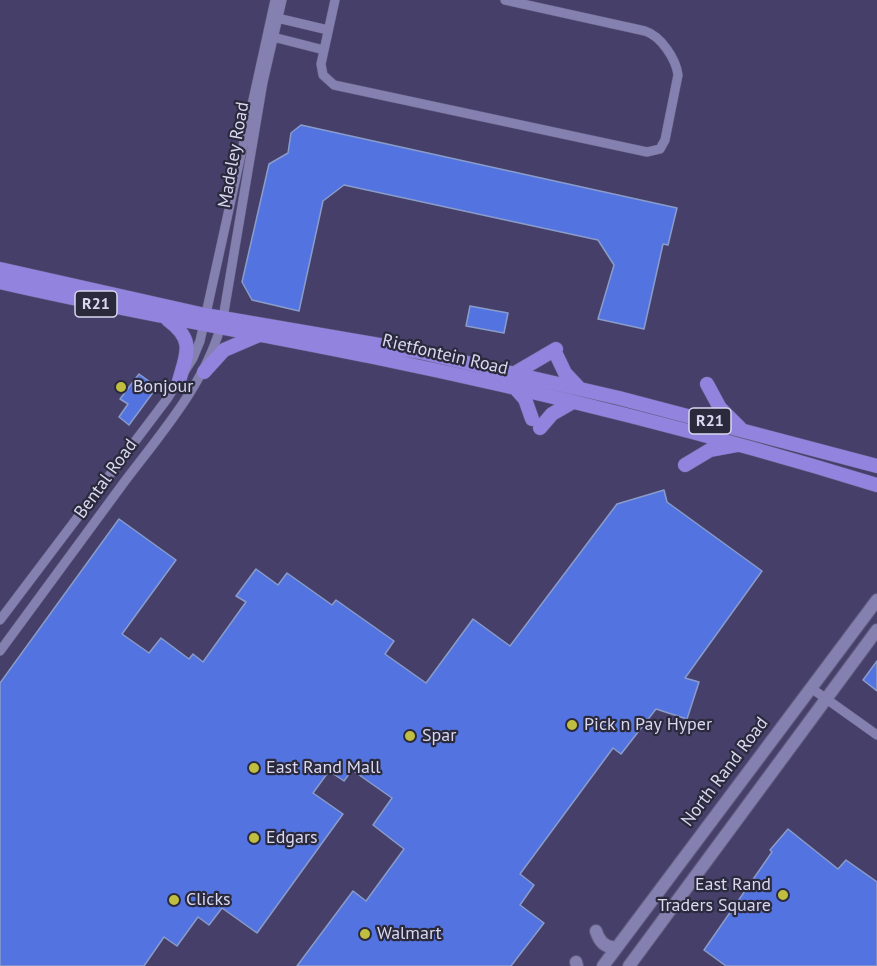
<!DOCTYPE html>
<style>
body{margin:0}
canvas{display:block;background:#453f6a}
</style>
<canvas width="877" height="966"></canvas>
<script>
const c = document.querySelector('canvas').getContext('2d');
c.lineJoin = 'round';
function paint(path, color) { c.fillStyle = color; c.fill(path, 'evenodd'); }
function stroke(path, color, width, dash) { c.strokeStyle = color; c.lineWidth = width; c.lineCap = dash ? 'butt' : 'round'; c.setLineDash(dash || []); c.stroke(path); }
function write(font, color, halo, rows, align = 'center') {
  c.font = font + ' "PT Sans",sans-serif'; c.lineWidth = 4.5; c.setLineDash([]); c.textBaseline = 'middle'; c.strokeStyle = halo; c.fillStyle = color; for (const [text, x, y, turn = 0] of rows) {
    c.save(); c.translate(x, y); c.rotate((+turn || 0) * Math.PI / 180); c.textAlign = isNaN(turn) ? turn : align; if (halo) c.strokeText(text, 0, 0); c.fillText(text, 0, 0); c.restore();
  }
}
const building = new Path2D(`
 M301 125 677 208 668 245 663 244 644 329 598 319 614 265 598 240 344 185 323 201 299 311 252 300 242 282 269 164 288 153 291 133Z
 M470 306 508 313 504 333 466 326Z
 M139 374 157 387 129 425 119 417 128 404 120 399Z
 M664 490 667 502 762 571 685 678 699 682 687 719 656 709 621 754 613 748 520 874 534 885 520 905 544 923 511 966H297L353 891 366 901 404 849 373 825 392 798 352 770 344 781 329 771 313 793 343 814 257 933 222 908 209 925 198 917 177 946 164 937 144 966H0V683L119 519 176 560 122 634 149 653 161 638 189 659 193 654 203 662 246 602 236 596 256 569 278 585 287 573 332 605 336 600 394 641 385 654 426 683 473 619 510 646 617 504Z
 M877 661V691L863 680Z
 M788 829 838 869 846 860 877 882V966H726L704 950 772 852 770 850Z`);
const street = new Path2D(`
 M335 0 321 64 323 75 334 85 647 152 660 149 665 140 678 75C676 59 661 36 645 31L505 0
 M273 17 328 30
 M269 36 324 50
 M0 620 167 399 193 358 200 341 275 0
 M0 651C42 594 83 538 125 481 163 431 208 380 223 318L263 82 282 0
 M811 688 877 735`);
const secondary = new Path2D(`
 M596 931C599 941 605 949 617 947
 M576 962 577 966
 M603 966 877 600
 M629 966 877 630`);
const primary = new Path2D(`
 M0 269 205 315 420 352 619 398 877 466
 M0 282C124 311 248 331 373 357 543 392 711 434 877 485
 M168 320C195 340 187 353 179 381
 M555 352 565 373 580 389
 M204 372 224 350 259 335
 M515 373 556 349
 M707 384 720 408 740 428
 M516 389 525 399 532 419
 M540 428 552 414 573 402
 M685 465 710 450 737 445`);
const markers = [
 [121,387,6,"#c0be41"],
 [572,725,6,"#c0be41"],
 [410,736,6,"#c0be41"],
 [254,768,6,"#c0be41"],
 [254,838,6,"#c0be41"],
 [783,895,6,"#c0be41"],
 [174,900,6,"#c0be41"],
 [365,934,6,"#c0be41"]
];
const shields = [
 [96,304,42],
 [710,421,42]
];
const shieldNames = [
 ["R21",96,304],
 ["R21",710,421]
];
const streetNames = [
 ["Madeley Road",234,155,-80],
 ["Rietfontein Road",445,355,13],
 ["Bental Road",106,479,-54],
 ["North Rand Road",725,772,-53]
];
const poiNames = [
 ["Bonjour",133,387],
 ["Pick n Pay Hyper",584,725],
 ["Spar",422,736],
 ["East Rand Mall",266,768],
 ["Edgars",266,838],
 ["East Rand",771,885,"right"],
 ["Traders Square",771,906,"right"],
 ["Clicks",186,900],
 ["Walmart",377,934]
];
paint(building, '#5373e0');
stroke(building, '#8a9cca', 1.5);
stroke(street, '#5f5b7e', 10);
stroke(secondary, '#5f5b7e', 14);
stroke(primary, '#5f5b7e', 15);
stroke(street, '#8480af', 9);
stroke(secondary, '#8480af', 12);
stroke(primary, '#9183de', 14);
for (const [x, y, r, color] of markers) { const dot = new Path2D(); dot.arc(x, y, r, 0, 2 * Math.PI); c.fillStyle = color; c.fill(dot); stroke(dot, '#2b2a3d', 2); }
for (const [x, y, w] of shields) { const box = new Path2D(); box.roundRect(x - w / 2, y - 13, w, 26, 4.5); c.fillStyle = '#2b2a3d'; c.fill(box); stroke(box, '#d9d8f1', 1.5); }
write('bold 16px', '#d9d8f1', null, shieldNames);
write('18px', '#d9d8f1', '#2b2a3d', streetNames);
write('18px', '#d9d8f1', '#2b2a3d', poiNames, 'left');
</script>
